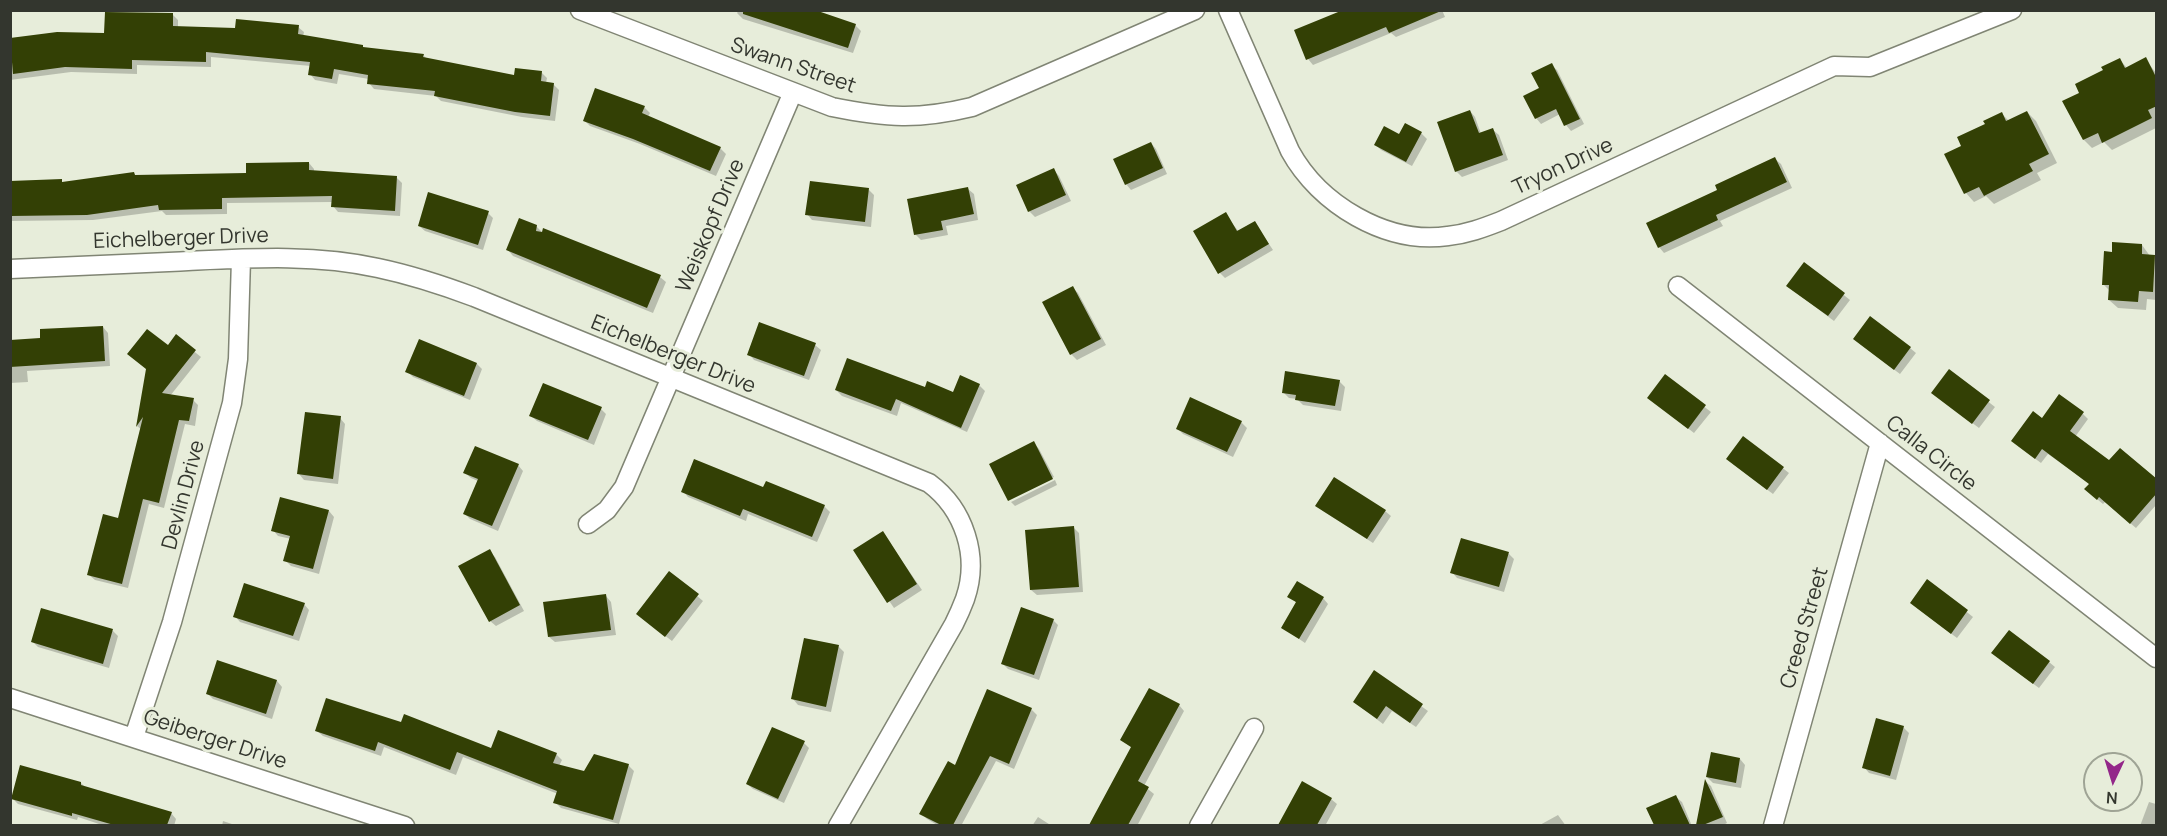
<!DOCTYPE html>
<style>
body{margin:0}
#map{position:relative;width:2167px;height:836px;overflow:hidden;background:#e7edda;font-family:Manrope,sans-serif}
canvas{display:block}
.frame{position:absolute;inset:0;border:12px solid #33362e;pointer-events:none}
.north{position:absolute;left:2083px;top:752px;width:60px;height:60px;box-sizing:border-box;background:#e7edda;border:2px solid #9fa495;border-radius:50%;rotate:184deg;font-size:16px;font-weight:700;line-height:24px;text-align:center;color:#33362e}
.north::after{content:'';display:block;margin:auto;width:21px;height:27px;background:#932789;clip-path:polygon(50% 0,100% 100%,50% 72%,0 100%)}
</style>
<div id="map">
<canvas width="2167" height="836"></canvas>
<div class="frame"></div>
<div class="north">N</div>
</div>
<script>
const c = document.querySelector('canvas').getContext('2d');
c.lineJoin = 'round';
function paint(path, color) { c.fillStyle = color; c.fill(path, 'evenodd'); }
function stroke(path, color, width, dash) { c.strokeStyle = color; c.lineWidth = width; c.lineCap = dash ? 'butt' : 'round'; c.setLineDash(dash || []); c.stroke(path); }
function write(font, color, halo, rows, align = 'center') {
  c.font = font + ' Manrope,sans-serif'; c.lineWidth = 6; c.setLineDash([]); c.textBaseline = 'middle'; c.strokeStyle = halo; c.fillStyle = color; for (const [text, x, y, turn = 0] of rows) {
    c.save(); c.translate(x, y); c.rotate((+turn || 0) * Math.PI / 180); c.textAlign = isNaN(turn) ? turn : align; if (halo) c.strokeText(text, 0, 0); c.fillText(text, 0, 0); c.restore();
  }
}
const shadow = new Path2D(`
 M739 10H810L855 25 861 31 853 53 743 19 737 13Z
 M1362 10H1442L1445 17 1396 37 1391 33 1313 65 1308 59Z
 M173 15 178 20V27L236 30 298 27 304 32 303 37 363 47 365 49 423 55 427 59 515 77 541 72 547 78 546 83 553 84 559 90 555 121 522 117 441 101 436 96 374 89 369 83V79L339 74 337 84 315 80 310 74 311 66 211 57V67L137 65V74L71 72 10 80V46L106 35Z
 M2145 59 2156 73V128L2112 150 2104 142 2092 148 2084 140 2105 71 2120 60 2127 68Z
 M1551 65 1557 70 1584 124 1571 131 1566 125 1560 114 1541 124 1536 118 1541 88Z
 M644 107 650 113 648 117 720 148 726 154 716 176 640 144 590 126 585 121Z
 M1470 111 1475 117 1481 134 1493 130 1499 135 1508 160 1462 177 1456 171Z
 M2027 112 2036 121 2057 163 2037 173 2041 180 1994 204 1986 196 1974 202 1966 193 1946 155 1963 147 2001 113 2009 121Z
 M1421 133 1427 139 1412 166 1381 150 1376 145 1400 136Z
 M1151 143 1156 149 1167 174 1131 190 1126 184Z
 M1775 159 1781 164 1792 188 1720 221 1723 226 1664 253 1659 247 1719 190Z
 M309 163 314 169V172L396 177 402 183 400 216 338 212 333 206V202L227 203V214L166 215 162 211 93 220 10 221V182L64 184 134 174 137 177 248 175Z
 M1054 170 1059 176 1071 201 1035 217 1029 211Z
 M968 189 974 194 978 220 946 226 948 235 921 240 915 234Z
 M869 190 874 195 871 227 812 220 807 214Z
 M488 213 493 218 483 250 425 231 419 226Z
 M1225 214 1239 232 1255 223 1273 250 1225 278 1220 273Z
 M536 226 543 233 660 277 666 282 653 313 513 256 508 250Z
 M2142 245 2150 256 2156 258V300L2147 299 2146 310 2118 308 2109 300 2110 291 2103 284 2113 253Z
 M1805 264 1850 300 1834 321 1794 291Z
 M1073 288 1078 293 1106 345 1077 360 1071 354 1044 303Z
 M103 327 108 333 110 366 27 371 28 382 10 383V341L42 339Z
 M176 337 201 357 170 396 193 400 198 405 195 426 185 424 164 508 149 504 128 588 95 580 89 575 119 520 142 430 137 426 147 370Z
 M1860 344 1910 348 1916 353 1900 374Z
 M815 345 821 350 809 380 754 360 749 354Z
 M477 364 482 369 470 400 413 377 407 371Z
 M1949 371 1995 407 1979 428 1939 398Z
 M1665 376 1711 412 1694 433 1655 403Z
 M961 377 979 385 985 391 967 432 901 403 897 416 842 396 836 390 926 388 953 394Z
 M1339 381 1345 387 1341 411 1303 405 1297 399 1289 398 1283 392Z
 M601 409 606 414 594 445 537 421 531 416Z
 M2083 414 2088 419 2075 437 2110 462 2156 481V505L2136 528 2105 502 2103 504 2092 495 2090 484 2048 454 2041 463 2018 446 2042 420Z
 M340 418 345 424 338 484 304 480 299 474Z
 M1241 422 1247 428 1233 457 1183 434 1177 428Z
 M1744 438 1789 473 1773 494 1733 464Z
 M1034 443 1039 449 1054 477 1009 499Z
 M518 465 523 471 498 531 470 519 465 514 478 481 471 478 465 473Z
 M1055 480 1057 485 1015 506 1011 502Z
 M683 491 824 506 830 512 817 542 748 514 746 521 688 497Z
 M1317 506 1385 511 1391 516 1373 543 1323 511Z
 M329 511 334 517 319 574 291 566 285 560 291 539 278 536 273 530Z
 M1074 528 1079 533 1083 592 1037 595 1031 590Z
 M883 533 922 590 894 608 855 551Z
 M1462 539 1509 554 1514 559 1504 592 1457 578 1452 572Z
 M489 551 495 557 524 611 496 626 490 621Z
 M670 573 703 601 672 641 643 619Z
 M1928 581 1973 617 1957 638 1917 608Z
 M606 596 611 602 616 635 555 642 549 637Z
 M1289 596 1323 598 1328 604 1305 643 1283 628 1297 603Z
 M304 604 309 610 299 641 240 622 235 616Z
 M42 610 113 631 118 636 109 668 38 647 33 642Z
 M1053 620 1058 625 1039 680 1008 669 1003 664Z
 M838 646 844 652 831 712 798 705 793 699Z
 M1999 659 2049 662 2055 667 2039 688Z
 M218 662 277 681 282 687 272 719 213 699 208 694Z
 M1375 673 1428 711 1416 727 1392 711 1383 724 1354 702Z
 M1179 705 1184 711 1144 786 1154 794 1137 826H1090L1132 748 1122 740Z
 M1031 709 1037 715 1014 769 996 761 961 826H939L927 819 921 813 956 767Z
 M1903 727 1909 733 1896 780 1869 773 1864 767Z
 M317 731 491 750 556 754 562 760 559 766 585 773 628 765 634 771 619 824 561 808 555 802 558 794 463 757 456 775 384 747 381 756 323 736Z
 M804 743 809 748 784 803 753 789 747 784Z
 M1740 759 1745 765 1741 788 1713 783 1707 777Z
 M1706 782 1711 786 1727 823 1721 826H1698Z
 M81 783 85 787 171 813 176 819 174 826H105L78 817 77 820 18 804 12 798Z
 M1302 783 1331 799 1337 804 1325 826H1279Z
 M1676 797 1682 802 1692 826H1655L1648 809Z
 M2149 802 2156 804V826H2140Z
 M1558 815 1566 826H1538Z
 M1038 817 1052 826H1032Z
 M223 821 238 826H222Z`);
const building = new Path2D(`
 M743 10H815L856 24 848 48 743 14Z
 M1343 10H1441V11L1389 33 1386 27 1306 60 1294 30Z
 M105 12 173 13V26L235 28 236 19 299 25 298 34 363 45V47L424 54 423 57 514 75 515 68 542 71 541 81 554 83 550 116 515 112 434 96 435 91 367 84 368 75 334 69 332 79 308 75 310 62 206 52V62L132 60V69L65 67 13 74 10 38 57 32 104 33Z
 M2146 57 2157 79V106L2148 110 2152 118 2102 143 2098 133 2083 140 2062 101 2079 93 2075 84 2103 70 2101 67 2120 58 2125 68Z
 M1552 63 1580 119 1564 126 1556 109 1535 119 1523 96 1539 88 1531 73Z
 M595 88 645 106 642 113 721 147 710 171 633 139 583 121Z
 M1470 110 1479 133 1493 128 1503 155 1455 172 1437 122Z
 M2027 111 2049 154 2029 164 2033 171 1984 196 1979 187 1964 194 1944 154 1961 146 1957 137 1985 124 1983 121 2002 112 2006 121Z
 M1405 123 1422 132 1406 162 1374 145 1384 126 1399 134Z
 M1151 142 1163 168 1125 185 1113 159Z
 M1775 157 1787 182 1716 215 1718 220 1658 248 1646 223 1717 190 1715 185Z
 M309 162V170L397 176 395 211 331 207 332 196 222 198V209L159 210 158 205 87 215 10 216V181L62 179V182L134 172 135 175 246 173V163Z
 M1054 168 1066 195 1028 212 1016 185Z
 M810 181 869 188 865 222 805 215Z
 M968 187 974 214 941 221 943 230 914 235 907 199Z
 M428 192 489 211 478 245 418 226Z
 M1226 212 1237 231 1255 221 1269 244 1218 274 1193 231Z
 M519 218 537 225 536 231 542 232 543 228 661 275 647 308 506 250Z
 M2112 242 2142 244V254L2155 255 2153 292 2139 291 2138 302 2108 300 2109 285H2102L2104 251 2112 252Z
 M1804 262 1845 293 1828 316 1786 286Z
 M1073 286 1101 339 1070 355 1042 302Z
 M1870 316 1911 347 1894 370 1853 339Z
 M759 322 816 343 804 376 747 355Z
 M103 326 105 361 10 367V340L40 338V329Z
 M147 329 168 345 176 334 196 350 162 393 194 398 189 421 179 420 159 503 143 499 122 584 87 575 103 514 118 518 143 417 136 427 146 369 127 354Z
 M419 339 477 363 464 396 405 372Z
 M847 358 925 387 927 381 953 392 960 375 980 384 961 428 896 399 891 411 835 390Z
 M1949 369 1990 400 1972 424 1931 393Z
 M1285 371 1340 380 1335 406 1295 400 1296 395 1282 393Z
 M1665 374 1706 405 1688 429 1647 398Z
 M543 383 602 407 588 440 529 416Z
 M2059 394 2084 412 2070 431 2109 460 2120 448 2157 479V493L2130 524 2099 497 2097 500 2084 489 2089 484 2042 449 2035 459 2011 441 2033 411 2042 418Z
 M1190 397 1242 421 1227 452 1176 429Z
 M305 412 341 416 333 479 297 474Z
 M1743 436 1784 467 1767 490 1726 459Z
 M1034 441 1053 479 1008 501 989 464Z
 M475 446 519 464 492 526 463 514 478 479 463 473Z
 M694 459 763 487 766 481 825 505 812 537 743 509 740 516 681 492Z
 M1334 477 1386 510 1367 539 1315 506Z
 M280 497 329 510 313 569 283 561 290 536 271 531Z
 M1074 526 1079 587 1030 590 1025 530Z
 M883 531 917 584 887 603 853 550Z
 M1461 538 1509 552 1499 587 1450 573Z
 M490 549 520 605 489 622 458 566Z
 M669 571 699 594 665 637 636 614Z
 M1927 579 1968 610 1951 634 1910 603Z
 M1297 581 1324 597 1299 639 1281 628 1296 602 1287 597Z
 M244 583 305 603 293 636 233 617Z
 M606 594 611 630 548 637 543 602Z
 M1021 607 1054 619 1034 675 1001 664Z
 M41 608 113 629 103 664 31 642Z
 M2009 630 2050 661 2033 684 1991 653Z
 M804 638 839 645 826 707 791 699Z
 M217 660 277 680 266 714 206 694Z
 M1374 670 1423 704 1410 723 1386 706 1377 719 1353 702Z
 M1149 688 1180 704 1138 781 1149 787 1128 825H1089L1131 747 1120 740Z
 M987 689 1032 708 1009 764 990 756 953 825H941L919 814 948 761 955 765Z
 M326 698 401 722 404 714 491 748 498 730 557 753 553 763 584 771 594 754 629 764 613 820 553 803 557 791 457 752 450 770 378 742 375 751 315 731Z
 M1876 718 1904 726 1890 776 1862 768Z
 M772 727 805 741 778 799 746 784Z
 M1711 752 1740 758 1736 783 1706 777Z
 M20 765 81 782V785L172 812 167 825H114L72 813V816L11 799Z
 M1705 779 1723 817 1703 825H1696Z
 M1302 781 1332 798 1317 825H1278Z
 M1676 795 1690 825H1654L1646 808Z`);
const minor = new Path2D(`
 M580 10 832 107C887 118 918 120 972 107L1195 10
 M1228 10 1290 151C1319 204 1386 245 1448 236 1467 234 1483 228 1501 221L1834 66 1870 67 2012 10
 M10 269C70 266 129 264 188 261 251 258 316 254 378 268 411 275 442 285 474 297L929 483C964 509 980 556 965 599 962 607 958 616 954 624L838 826
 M1678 286 2156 658
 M588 524 607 510 624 487 793 92
 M10 698 405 826
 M134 737 172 622 232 403 238 359 241 259
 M1199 826 1254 728
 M1773 826 1880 443`);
const streetNames = [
 ["Swann Street",793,66,19],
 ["Tryon Drive",1563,167,-25],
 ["Weiskopf Drive",711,226,-67],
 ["Eichelberger Drive",181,239,-2],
 ["Eichelberger Drive",673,355,22],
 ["Calla Circle",1931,454,38],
 ["Devlin Drive",184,495,-75],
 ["Creed Street",1805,628,-74],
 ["Geiberger Drive",215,740,18]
];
paint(shadow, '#0003');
paint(building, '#334005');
stroke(minor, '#808574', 21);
stroke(minor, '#fff', 18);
write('21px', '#33362e', '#e7edda', streetNames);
</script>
